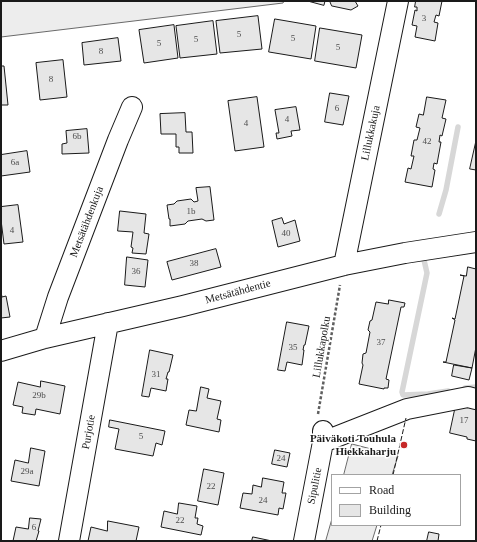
<!DOCTYPE html>
<meta charset="utf-8">
<style>
body{margin:0}
#map{position:relative;width:477px;height:542px;overflow:hidden;background:#fff;font-family:"Times New Roman",serif}
canvas{display:block}
.frame{position:absolute;inset:0;border:2px solid #1a1a1a;pointer-events:none}
.legend{position:absolute;left:331px;top:474px;width:130px;height:52px;box-sizing:border-box;background:#fff;border:1px solid #a3a3a3;margin:0;padding:5px 7px;list-style:none;font-size:12px;color:#1a1a1a}
.legend li{display:flex;align-items:center;gap:8px;height:20px}
.legend b{width:20px;border:1px solid #a3a3a3}
</style>
<div id="map">
<canvas width="477" height="542"></canvas>
<div class="frame"></div>
<ul class="legend">
<li><b style="height:5px;background:#fff"></b>Road</li>
<li><b style="height:11px;background:#e6e6e6"></b>Building</li>
</ul>
</div>
<script>
const c = document.querySelector('canvas').getContext('2d');
c.lineJoin = 'round';
function paint(path, color) { c.fillStyle = color; c.fill(path, 'evenodd'); }
function stroke(path, color, width, dash) { c.strokeStyle = color; c.lineWidth = width; c.lineCap = dash ? 'butt' : 'round'; c.setLineDash(dash || []); c.stroke(path); }
function write(font, color, halo, rows, align = 'center') {
  c.font = font + ' "Times New Roman",serif'; c.lineWidth = 3; c.setLineDash([]); c.textBaseline = 'middle'; c.strokeStyle = halo; c.fillStyle = color; for (const [text, x, y, turn = 0] of rows) {
    c.save(); c.translate(x, y); c.rotate((+turn || 0) * Math.PI / 180); c.textAlign = isNaN(turn) ? turn : align; if (halo) c.strokeText(text, 0, 0); c.fillText(text, 0, 0); c.restore();
  }
}
const built = new Path2D(`
 M1 1H284L283 3 1 37Z
 M352 444 398 456 392 475H344Z
 M332 519V525H377L372 541H326Z`);
const stream = new Path2D(`
 M439 214 446 190 458 127
 M424 260 427 273 402 392 403 395 428 394 448 391
 M465 388 476 387`);
const building = new Path2D(`
 M308 1H325L324 5Z
 M330 1H355L358 6 351 10 332 6Z
 M416 1H442L439 16 436 15 434 22 438 23 435 41 415 37 417 26 412 25 415 10 417 11V7H415Z
 M258 16 262 49 220 53 216 21Z
 M275 19 316 26 311 59 269 52Z
 M213 21 217 54 180 58 176 26Z
 M174 25 178 58 144 63 139 30Z
 M320 28 362 35 356 68 315 61Z
 M118 38 121 61 84 65 82 43Z
 M63 60 67 97 40 100 36 63Z
 M1 66H4L8 105H1Z
 M330 93 349 96 343 125 325 122Z
 M257 97 264 147 235 151 228 101Z
 M427 97 446 100 442 118 446 119 442 136 440 135 439 142H441L437 164 434 163 433 169 435 170 432 187 405 182 408 168 411 169 414 156H411L414 140H417L420 128 416 127 419 114 423 115Z
 M296 107 300 130 291 131 292 136 277 139 276 133H279L275 110Z
 M185 113 186 132H192L193 153H179V147H176V134H161L160 114Z
 M87 129 89 153 62 154V144L67 143 66 131Z
 M476 141V170L470 169Z
 M27 151 30 172 1 176V155Z
 M210 187 214 220 206 221 202 219 188 221 185 224 170 226V219H169L167 205 174 204 177 201 191 199 194 202 198 201 196 188Z
 M18 205 23 242 4 244 1 220V207Z
 M120 211 146 214 144 233 149 234 146 254 132 253 133 248 131 247 133 232 118 231Z
 M282 218 284 224 295 220 300 241 278 247 272 221Z
 M216 249 221 267 172 280 167 262Z
 M127 257 148 260 145 287 125 285Z
 M468 267 476 269V347L472 368 443 362H446L455 320 452 318 455 319 464 276 460 275 466 276Z
 M1 292 2 297 6 296 10 317 1 318Z
 M389 300 405 303 404 307H401L386 379 389 380 388 388H384V389L359 384 363 365 362 363 363 354 366 353 370 332 368 330 370 321 372 320 376 302 388 304Z
 M287 322 309 326 305 345H304L303 350H304L302 365 287 362 285 371 278 370Z
 M150 350 173 355 169 372H168L166 379H168L166 391 151 388 149 397 142 396Z
 M454 365 472 368 469 380 452 376Z
 M41 381 65 386 60 414 36 409 35 415 22 413 23 407 13 405 18 382 40 387Z
 M201 387 209 389 207 398 221 401 217 419 221 420 219 432 186 425 189 410 196 411Z
 M456 405 476 409V441L467 439V437L450 433Z
 M110 420 165 431 162 445 156 443 153 456 115 449 119 429 109 427Z
 M31 448 45 451 39 486 11 481 15 460 28 463Z
 M275 450 290 453 287 467 272 464Z
 M204 469 224 473 218 505 198 501Z
 M263 478 284 482 282 493H286L283 509 279 508 278 515 240 508 243 493 252 494 253 485 261 487Z
 M179 503 197 506 195 518H198L197 524 203 526 201 535 161 527 164 511 177 514Z
 M30 518 41 519 38 531H39L36 541H13L16 527 28 529Z
 M108 521 139 527 136 541H88L91 527 107 531Z
 M429 532 439 534 438 541H427Z
 M253 537 272 541H252Z`);
const path = new Path2D(`
 M318 414 340 285`);
const minor = new Path2D(`
 M344 265 398 1
 M45 338 58 297 118 140 132 107
 M1 351 45 338 183 306 344 265 405 253 476 242
 M323 442 407 409 468 397 476 399
 M69 541 108 323
 M304 541 323 442V431`);
const fence = new Path2D(`
 M393 475 406 418
 M377 541 381 525`);
const markers = [
 [404,445,4,"#c62828"]
];
const numberNames = [
 ["3",424,19],
 ["5",239,35],
 ["5",293,39],
 ["5",196,40],
 ["5",159,44],
 ["5",338,48],
 ["8",101,52],
 ["8",51,80],
 ["6",337,109],
 ["4",287,120],
 ["4",246,124],
 ["6b",77,137],
 ["42",427,142],
 ["6a",15,163],
 ["1b",191,212],
 ["4",12,231],
 ["40",286,234],
 ["38",194,264],
 ["36",136,272],
 ["37",381,343],
 ["35",293,348],
 ["31",156,375],
 ["29b",39,396],
 ["17",464,421],
 ["5",141,437],
 ["24",281,459],
 ["29a",27,472],
 ["22",211,487],
 ["24",263,501],
 ["22",180,521],
 ["6",34,528]
];
const streetNames = [
 ["Lillukkakuja",371,133,-78],
 ["Metsätähdenkuja",87,222,-69],
 ["Metsätähdentie",238,292,-15],
 ["Lillukkapolku",322,347,-80],
 ["Purjotie",89,432,-80],
 ["Sipulitie",315,486,-79]
];
const poiNames = [
 ["Päiväkoti Touhula",396,439],
 ["Hiekkaharju",396,452]
];
paint(built, '#ededed');
stroke(built, '#6a6a6a', 1);
stroke(stream, '#d7d7d7', 5.5);
paint(building, '#e6e6e6');
stroke(building, '#1a1a1a', 1);
stroke(minor, '#1a1a1a', 22);
stroke(path, '#5f5f5f', 2.5, [3, 2]);
stroke(minor, '#fff', 20);
stroke(fence, '#1a1a1a', 1, [5, 2]);
for (const [x, y, r, color] of markers) { const dot = new Path2D(); dot.arc(x, y, r, 0, 2 * Math.PI); c.fillStyle = color; c.fill(dot); stroke(dot, '#fff', 1.5); }
write('9px', '#4d4d4d', null, numberNames);
write('11px', '#1a1a1a', '#fff', streetNames);
write('bold 11px', '#1a1a1a', '#fff', poiNames, 'right');
</script>
